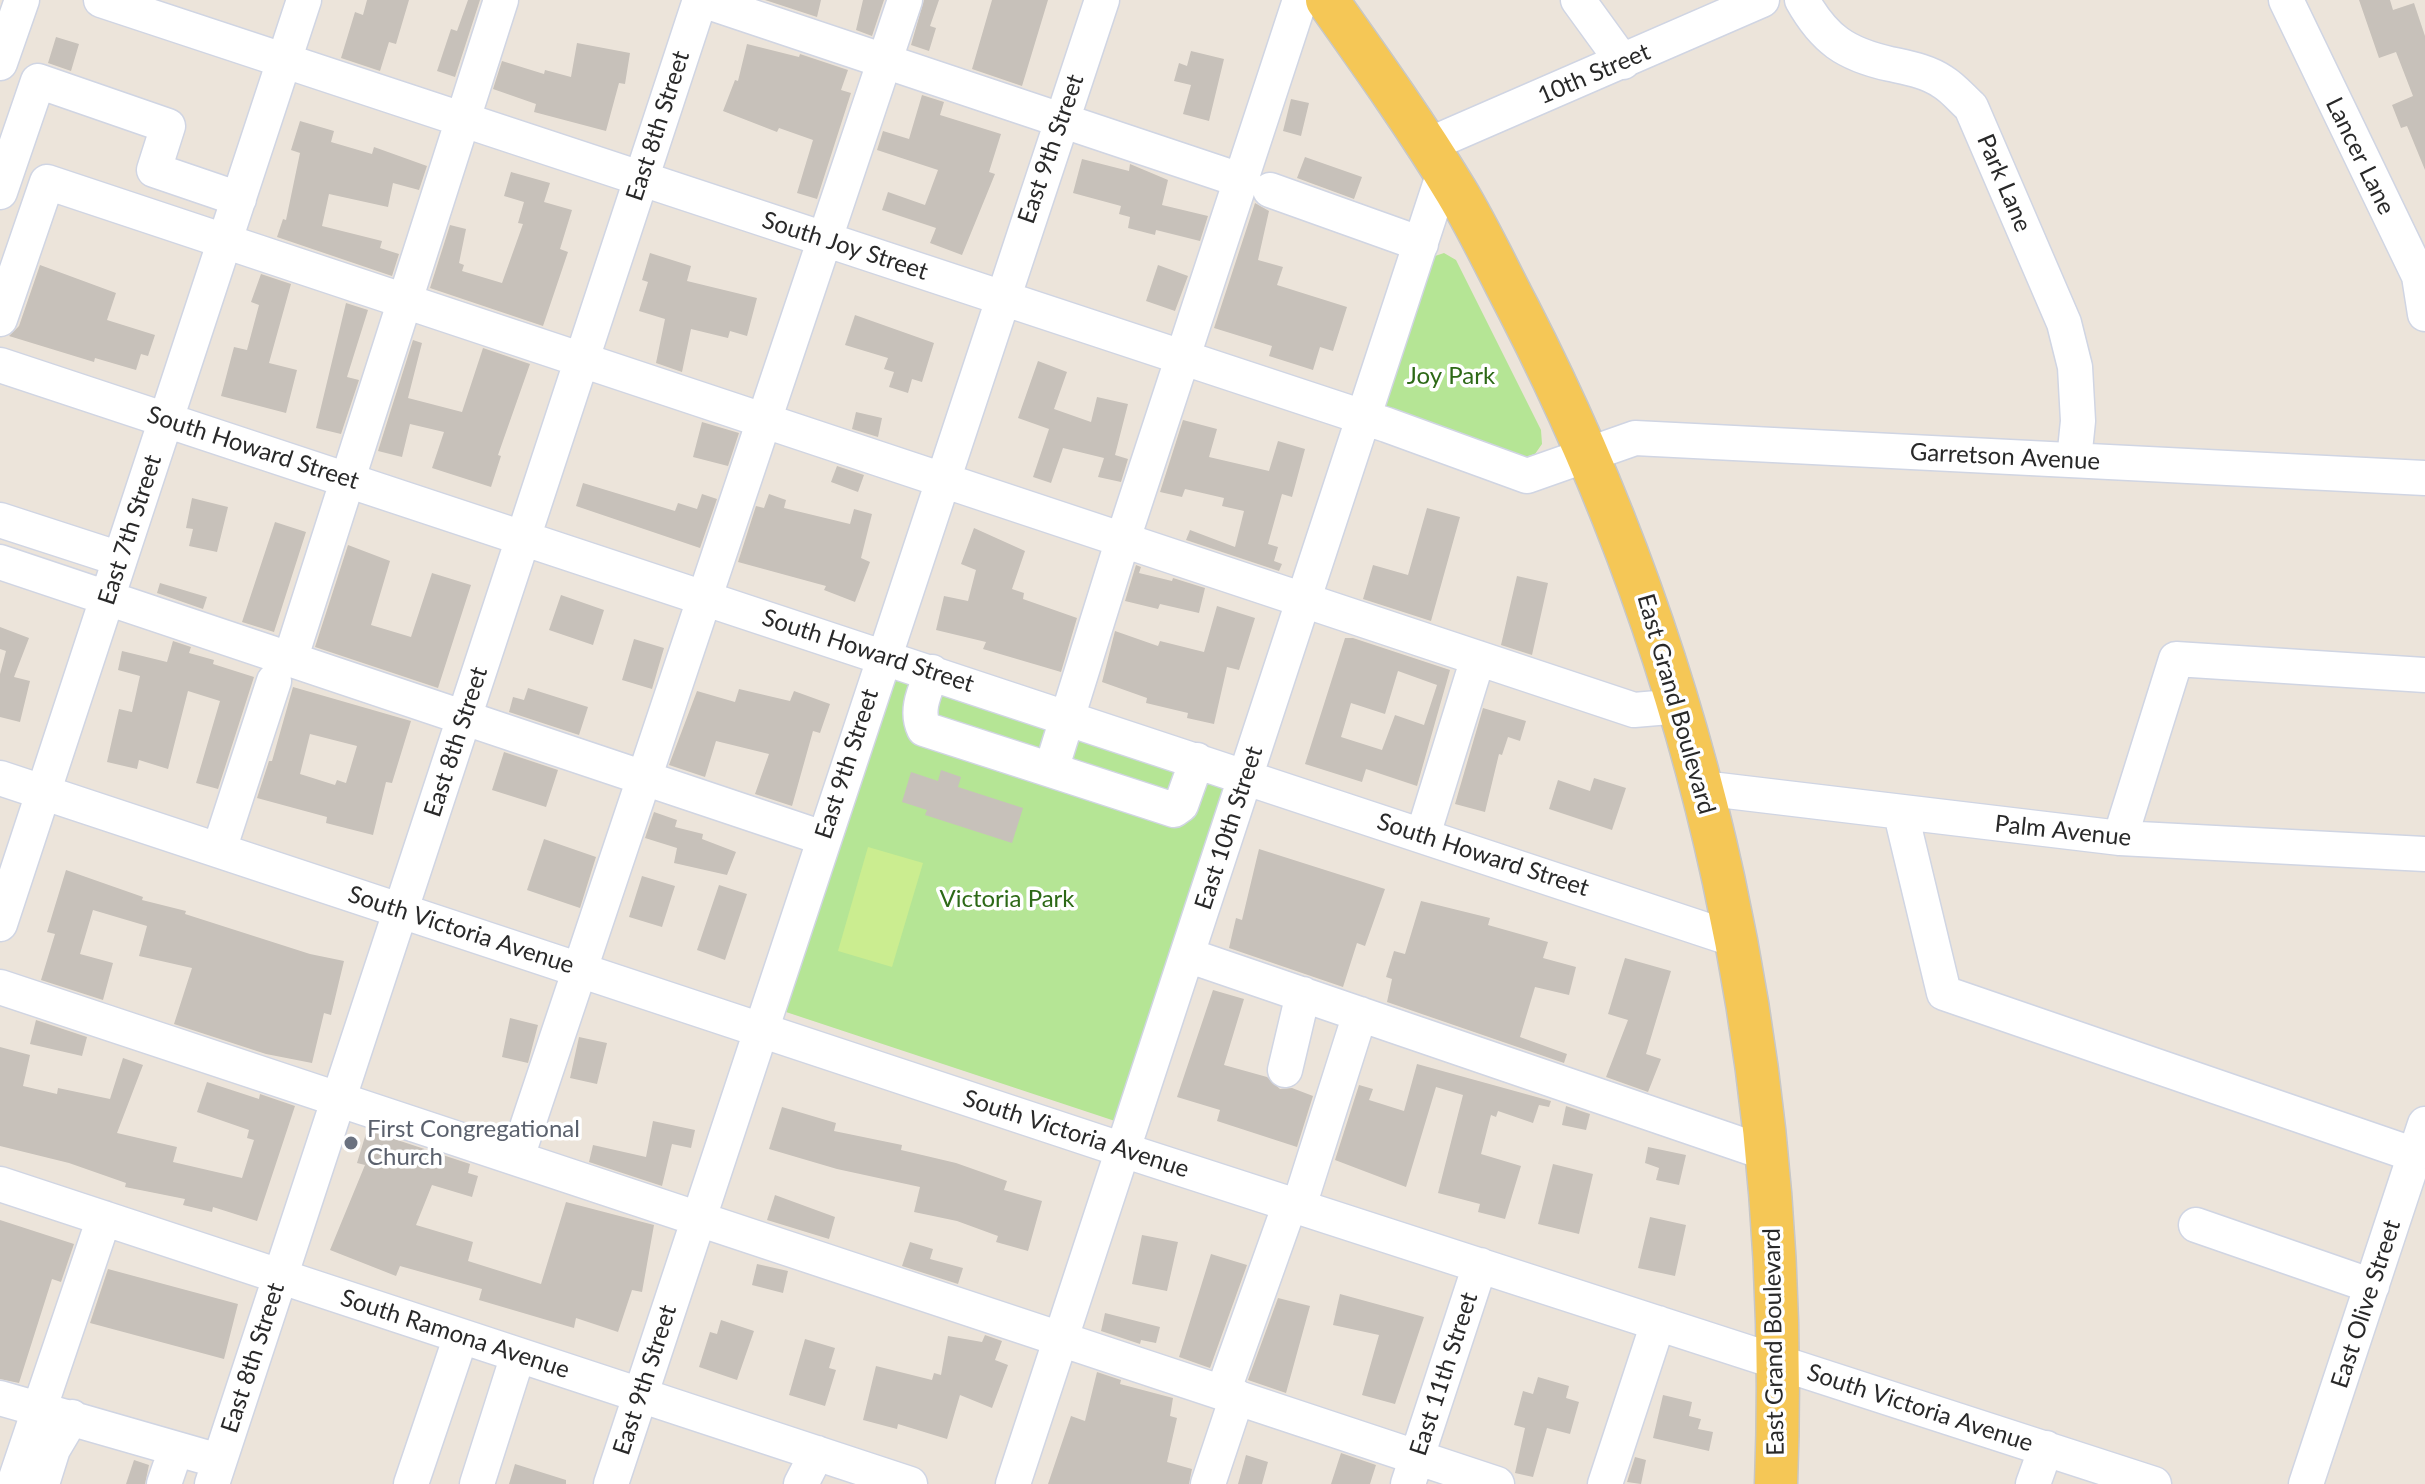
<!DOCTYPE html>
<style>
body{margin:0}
canvas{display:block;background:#ece4da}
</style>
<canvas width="2425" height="1484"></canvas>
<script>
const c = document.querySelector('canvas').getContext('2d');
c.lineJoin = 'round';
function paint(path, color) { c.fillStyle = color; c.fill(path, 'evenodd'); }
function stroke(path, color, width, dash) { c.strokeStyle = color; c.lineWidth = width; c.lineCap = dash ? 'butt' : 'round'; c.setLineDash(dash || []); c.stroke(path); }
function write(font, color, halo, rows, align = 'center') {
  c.font = font + ' Lato,sans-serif'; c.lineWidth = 7; c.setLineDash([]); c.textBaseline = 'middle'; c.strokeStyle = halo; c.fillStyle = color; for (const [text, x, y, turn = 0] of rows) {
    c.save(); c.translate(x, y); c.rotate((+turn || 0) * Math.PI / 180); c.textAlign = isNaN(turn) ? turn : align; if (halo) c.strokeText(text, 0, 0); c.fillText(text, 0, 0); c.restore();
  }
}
const green = new Path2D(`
 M1444 253 1456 260 1541 430 1542 444 1535 454 1521 458 1384 412V399L1432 257Z
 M891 670 1231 791 1121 1123 786 1012Z`);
const pitch = new Path2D(`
 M868 847 923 863 892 967 838 951Z`);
const building = new Path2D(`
 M367 0H409L396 44 389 42 380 71 341 58 355 12 363 15Z
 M468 0H480L455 77 437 71 451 29 457 31Z
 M765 0H821L817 17Z
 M863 0H884L872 36 856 30Z
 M924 0H939L930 26 936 28 929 51 911 45Z
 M992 0H1048L1022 86 972 69Z
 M2359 0H2390L2393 10 2414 3 2425 36V170L2407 126 2401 128 2392 105 2413 96 2396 52 2379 58Z
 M56 37 79 44 71 71 48 63Z
 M577 43 630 53 625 84 619 83 606 131 534 112 536 104 493 89 502 61 544 74 545 70 571 77Z
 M747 44 799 57 800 54 848 70 841 90 851 93 817 199 797 193 813 140 779 128 777 132 723 111 735 80 738 81Z
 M1191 51 1224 59 1209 121 1183 114 1191 85 1174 81 1179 63 1187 66Z
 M922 95 944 102 940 115 1001 134 989 172 995 174 962 255 930 243 936 228 882 210 888 192 925 205 938 170 877 150 883 131 909 139Z
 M1291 99 1309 103 1301 136 1283 131Z
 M300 121 334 131 331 142 372 154 374 147 427 166 419 190 393 183 388 207 329 194 322 226 382 241 380 248 399 254 392 276 277 237 283 219 286 220 300 153 291 150Z
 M1305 157 1362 177 1354 199 1297 178Z
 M1082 159 1129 171 1130 164 1168 180 1162 205 1208 216 1200 241 1156 230 1155 235 1128 228 1130 217 1119 214 1121 206 1073 193Z
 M511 172 550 183 544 202 572 210 560 249 568 252 543 326 430 288 450 225 466 229 459 263 464 265 462 271 502 283 523 224 518 223 524 202 504 196Z
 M1255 203 1269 211 1258 260 1283 267 1277 285 1347 307 1333 351 1320 347 1313 370 1269 356 1272 346 1214 328Z
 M650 253 691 266 687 281 757 298 747 336 730 331 728 338 691 329 682 372 656 363 665 319 639 311 648 282 642 280Z
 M40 265 116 293 107 320 155 335 148 356 141 354 136 370 95 358 94 362 9 336 19 326Z
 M1158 265 1188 276 1175 311 1146 301Z
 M261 274 291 284 269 363 297 370 286 413 221 396 234 347 247 350 259 305 251 302Z
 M346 303 368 310 347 377 359 380 341 434 316 428Z
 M855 315 934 343 922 382 912 379 908 393 889 387 894 372 884 369 888 358 845 345Z
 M413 340 422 343 408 398 462 412 483 348 530 364 498 455 501 456 491 487 432 468 444 432 410 424 402 457 378 451Z
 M1038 361 1067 372 1054 409 1091 422 1097 397 1128 404 1115 455 1128 459 1121 482 1098 477 1104 458 1063 448 1051 483 1033 477 1049 429 1018 418Z
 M856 412 882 418 878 437 852 429Z
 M1183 420 1217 429 1209 457 1269 471 1278 441 1305 449 1292 497 1282 494 1268 544 1278 547 1274 561 1282 564 1279 571 1186 540 1190 530 1235 547 1244 511 1222 506 1224 498 1185 489 1182 497 1160 492Z
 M702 422 739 433 728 466 693 457Z
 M837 466 864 475 858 492 831 482Z
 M583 483 675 511 678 503 697 509 702 494 717 499 700 548 576 506Z
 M769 494 786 500 784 508 850 524 854 509 872 514 861 558 870 562 855 602 824 590 826 586 738 562 756 506 764 508Z
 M192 498 228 507 217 552 189 546 193 529 186 528Z
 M1427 508 1460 517 1431 621 1363 599 1373 565 1408 575Z
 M275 522 306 532 274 632 242 622Z
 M974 528 1025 551 1012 589 1024 593 1023 599 1077 618 1061 672 983 649 986 642 936 630 944 596 968 601 976 570 961 564Z
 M348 545 390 561 371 625 411 637 432 573 471 585 438 688 315 647Z
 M1136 565 1141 567 1139 573 1172 581 1173 578 1205 588 1199 613 1160 604 1158 609 1125 601Z
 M1517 576 1548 583 1532 655 1501 645Z
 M160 583 207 597 203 609 157 593Z
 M561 595 604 610 593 645 549 630Z
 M1217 606 1255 618 1239 670 1227 667 1214 724 1187 718 1188 713 1146 703 1147 698 1102 682 1115 631 1158 646 1160 641 1204 652Z
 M0 627 29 638 14 677 30 681 20 722 0 717V674L6 651 0 649Z
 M1345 638H1353L1450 670 1417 786 1366 769 1362 782 1305 764ZM1398 671 1437 685 1424 725 1395 715 1382 750 1341 737 1351 703 1385 714Z
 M634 639 664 648 652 689 622 680Z
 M173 641 191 647 189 653 214 660 213 664 254 677 218 789 196 783 220 701 188 691 168 769 139 760 137 769 107 762 119 709 132 712 140 676 118 670 122 651 167 662Z
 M293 687 411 721 392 783 386 782 373 835 326 823 327 817 257 798 269 761H272ZM310 734 357 746 346 783 337 780 335 785 300 774Z
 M528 688 588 707 579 735 509 712 513 697 524 700Z
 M739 689 790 701 794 691 830 704 820 733 813 731 792 806 755 794 769 754 716 741 705 777 669 765 697 691 735 702Z
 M1483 708 1526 721 1520 741 1508 737 1502 755 1499 754 1485 812 1455 804Z
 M504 752 558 770 546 807 492 790Z
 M941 770 961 777 958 787 1023 808 1012 843 925 815 927 810 902 802 911 772 938 781Z
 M1594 778 1626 788 1612 830 1549 809 1558 780 1590 791Z
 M654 812 677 820 675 827 703 834 702 839 736 852 727 875 674 863 677 848 645 838Z
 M544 839 596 857 580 908 527 890Z
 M1259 849 1385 889 1365 946 1357 943 1343 987 1229 948 1236 918 1242 920Z
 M66 870 143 897 142 900 186 911 185 914 310 954 344 961 331 1015 324 1013 312 1063 266 1054 174 1024 192 968 139 956 147 926 93 910 80 954 113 963 103 1000 41 980 55 934 47 932Z
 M642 876 675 886 662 927 629 917Z
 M719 885 747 894 725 960 697 950Z
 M1421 901 1490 918 1488 925 1548 942 1543 958 1576 967 1569 995 1535 987 1520 1037 1567 1054 1564 1063 1387 1002 1392 979 1386 977 1394 951 1405 954Z
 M1625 958 1671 971 1646 1054 1661 1059 1648 1092 1606 1077 1628 1020 1608 1014Z
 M1213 990 1244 999 1224 1065 1267 1077 1280 1089 1292 1088 1313 1096 1297 1147 1217 1121 1220 1110 1177 1097Z
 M510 1018 538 1025 528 1063 502 1057Z
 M36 1020 87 1037 82 1056 30 1044Z
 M579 1037 607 1043 597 1084 570 1078Z
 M0 1047 30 1055 23 1086 57 1094 58 1088 110 1099 123 1058 143 1065 117 1133 177 1147 173 1162 242 1178 254 1140 247 1138 249 1130 197 1112 207 1082 259 1099 260 1094 295 1106 257 1221 213 1207 212 1212 183 1205 185 1199 125 1187 126 1183 69 1163 0 1146Z
 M1417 1064 1551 1101 1549 1107 1539 1105 1533 1123 1498 1111 1496 1117 1491 1115 1481 1154 1521 1166 1505 1219 1478 1212 1480 1204 1438 1193 1463 1095 1436 1087 1406 1187 1335 1160 1359 1085 1373 1089 1369 1100 1404 1111Z
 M1566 1106 1590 1114 1586 1130 1562 1125Z
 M782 1107 836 1123 834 1131 902 1145 901 1150 956 1163 1007 1181 1004 1190 1042 1201 1028 1251 996 1242 998 1236 957 1221 914 1212 920 1187 837 1169 769 1149Z
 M653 1121 695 1130 691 1148 672 1144 662 1186 589 1162 593 1145 646 1157Z
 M367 1130 470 1164 468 1173 478 1176 472 1197 432 1185 416 1225 473 1242 468 1261 541 1284 566 1202 654 1225 642 1292 632 1290 618 1332 576 1318 574 1328 479 1300 482 1289 400 1266 396 1276 330 1250 365 1165 357 1163Z
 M1648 1147 1686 1155 1679 1185 1656 1180 1659 1168 1645 1163Z
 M1553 1164 1593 1174 1579 1234 1538 1224Z
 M775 1195 835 1217 829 1239 767 1220Z
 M1650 1217 1686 1225 1675 1276 1638 1268Z
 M0 1220 74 1244 61 1282 52 1279 19 1383 0 1379Z
 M1142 1235 1178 1242 1167 1291 1132 1284Z
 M910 1242 933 1249 930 1259 963 1268 958 1284 902 1266Z
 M1211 1254 1247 1265 1210 1368 1179 1357Z
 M757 1264 788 1271 783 1293 752 1285Z
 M108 1269 238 1304 224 1359 90 1323Z
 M1340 1294 1424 1317 1395 1404 1362 1395 1379 1335 1333 1325Z
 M1278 1298 1310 1306 1286 1393 1248 1380Z
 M1105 1313 1160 1327 1156 1343 1141 1340 1140 1344 1101 1331Z
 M721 1320 754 1331 737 1380 699 1367 710 1332 717 1334Z
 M985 1335 1002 1341 995 1360 1008 1365 992 1408 960 1395 947 1439 898 1424 897 1429 863 1420 876 1366 932 1380 934 1373 941 1375 948 1336 982 1342Z
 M805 1339 835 1348 829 1368 836 1370 825 1406 789 1395Z
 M1097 1372 1121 1380 1120 1384 1173 1398 1170 1416 1177 1418 1167 1462 1192 1469 1189 1484H1048L1071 1416 1085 1421Z
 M1538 1377 1569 1386 1566 1398 1579 1402 1570 1434 1547 1428 1533 1477 1515 1473 1525 1428 1514 1425 1523 1391 1533 1394Z
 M1663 1395 1692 1402 1689 1416 1701 1419 1698 1429 1713 1432 1709 1451 1653 1438Z
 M1341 1453 1376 1465 1370 1484H1331Z
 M1246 1455 1268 1462 1262 1484H1238Z
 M1635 1457 1646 1460 1641 1484 1627 1482Z
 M134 1460 149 1465 145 1484H126Z
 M515 1464 566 1480V1484H509Z`);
const minor = new Path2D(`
 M101 0 1387 425 1527 476 1635 438 2425 478
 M702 0 1243 181
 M1578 0 1623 62
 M1802 0C1824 39 1845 54 1890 64 1908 68 1927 71 1943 82 1953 88 1962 99 1971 107L2064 323 2075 367 2078 421 2074 460
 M2286 0 2419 276 2425 314
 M0 63 22 0
 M1426 146 1762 0
 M1270 190 1421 244
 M0 192 38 81 168 126 154 170 239 199
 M0 319 47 182 1634 710 1681 706
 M0 365 1736 940
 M0 520 120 559
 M0 562 823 838
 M290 660 501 0
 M932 672C925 691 915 710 924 729L1051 770 1123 539 1300 0
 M1051 770 1174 810 1181 805 1197 760
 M0 778 1120 1149 2154 1484
 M1702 788 2120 838 2425 854
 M1901 814 1944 993 2415 1155
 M1423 835 1478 658
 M2120 838 2176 659 2425 675
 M219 850 274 681
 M0 924 304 0
 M1187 955 1766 1153
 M0 987 1497 1484
 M1285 1070 1303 994
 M517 1157 905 0
 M0 1184 910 1484
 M1299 1206 1360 1014
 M2196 1225 2372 1286
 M1223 1392 1290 1204
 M0 1398 219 1461
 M14 1484 104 1218
 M42 1484 53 1449 72 1417
 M164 1484 176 1449
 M212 1484 700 0
 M411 1484 461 1336
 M477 1484 518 1355
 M611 1484 1102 0
 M801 1484 817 1453
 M1013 1484 1444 172
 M1208 1484 1237 1397
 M1408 1484 1480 1265
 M1605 1484 1658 1323
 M2033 1484 2046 1448
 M2306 1484 2425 1124`);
const major = new Path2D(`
 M1327 0C1371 62 1416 125 1456 191 1479 229 1498 270 1519 310 1706 674 1792 1075 1776 1484`);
const markers = [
 [351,1143,8,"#6b7280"]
];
const streetNames = [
 ["10th Street",1594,74,-23],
 ["East 8th Street",658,126,-72],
 ["East 9th Street",1051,149,-71],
 ["Lancer Lane",2360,156,64],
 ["Park Lane",2004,183,67],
 ["South Joy Street",845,246,18],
 ["South Howard Street",253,448,18],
 ["Garretson Avenue",2005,457,3],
 ["East 7th Street",130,530,-72],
 ["South Howard Street",868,651,18],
 ["East Grand Boulevard",1676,704,74],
 ["East 8th Street",456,742,-72],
 ["East 9th Street",847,764,-72],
 ["East 10th Street",1229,828,-72],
 ["Palm Avenue",2063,831,6],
 ["South Howard Street",1483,855,18],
 ["South Victoria Avenue",461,930,18],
 ["South Victoria Avenue",1076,1134,18],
 ["East Olive Street",2366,1304,-72],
 ["South Ramona Avenue",455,1334,18],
 ["East Grand Boulevard",1774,1342,-91],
 ["East 8th Street",253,1358,-72],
 ["East 11th Street",1444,1374,-72],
 ["East 9th Street",645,1380,-72],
 ["South Victoria Avenue",1920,1408,18]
];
const parkNames = [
 ["Joy Park",1451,376],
 ["Victoria Park",1007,899]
];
const worshipNames = [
 ["First Congregational",367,1129],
 ["Church",367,1157]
];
paint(green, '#b5e595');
paint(pitch, '#cbed90');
paint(building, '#c7c1ba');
stroke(minor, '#d0d5e3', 37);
stroke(major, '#c7c7c7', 45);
stroke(minor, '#fff', 34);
stroke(major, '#f5c756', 42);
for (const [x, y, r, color] of markers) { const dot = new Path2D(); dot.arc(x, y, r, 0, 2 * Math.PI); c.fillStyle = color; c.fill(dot); stroke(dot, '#fff', 3); }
write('24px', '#292929', '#fff', streetNames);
write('24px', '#2d6917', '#fff', parkNames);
write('24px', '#5b616d', '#fff', worshipNames, 'left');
</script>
